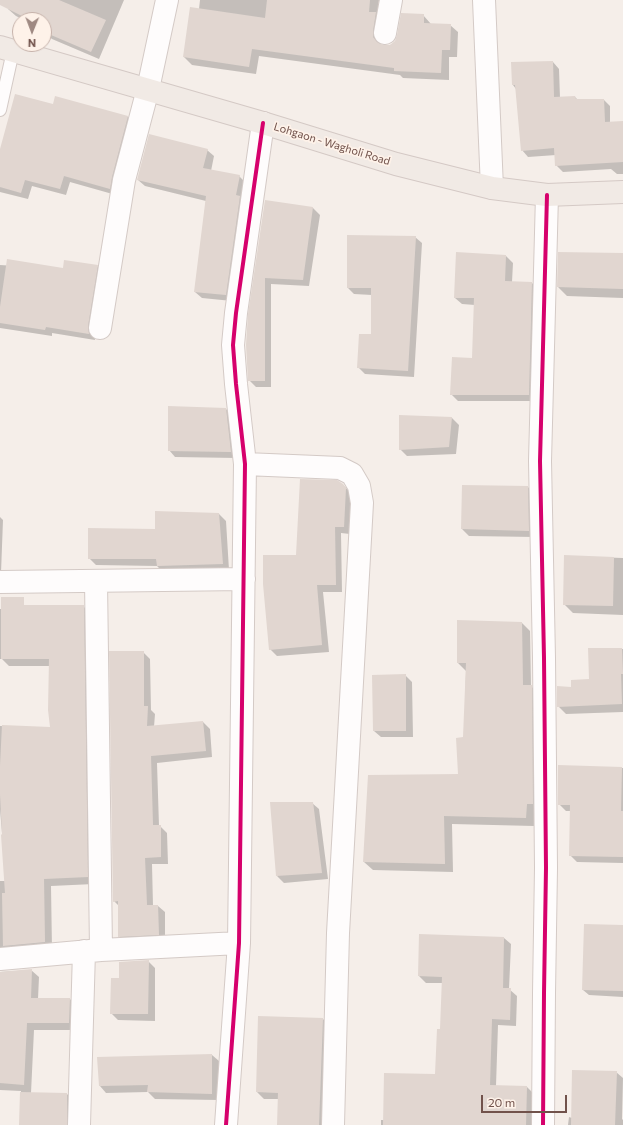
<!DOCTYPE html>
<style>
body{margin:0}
#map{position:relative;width:623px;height:1125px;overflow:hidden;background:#f5eee9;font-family:Commissioner,sans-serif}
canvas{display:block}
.north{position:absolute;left:12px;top:12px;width:40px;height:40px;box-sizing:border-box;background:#fef2e9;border:1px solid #c6b2aa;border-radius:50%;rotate:181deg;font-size:11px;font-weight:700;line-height:16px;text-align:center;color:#71524b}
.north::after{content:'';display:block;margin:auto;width:14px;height:18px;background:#9f8982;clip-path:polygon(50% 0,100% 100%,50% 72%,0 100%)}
.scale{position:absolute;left:481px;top:1095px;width:86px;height:18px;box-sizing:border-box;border:2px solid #71524b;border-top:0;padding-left:5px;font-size:12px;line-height:14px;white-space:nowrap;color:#71524b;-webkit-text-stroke:3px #fef2e9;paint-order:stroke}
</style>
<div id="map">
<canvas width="623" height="1125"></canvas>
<div class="north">N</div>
<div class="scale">20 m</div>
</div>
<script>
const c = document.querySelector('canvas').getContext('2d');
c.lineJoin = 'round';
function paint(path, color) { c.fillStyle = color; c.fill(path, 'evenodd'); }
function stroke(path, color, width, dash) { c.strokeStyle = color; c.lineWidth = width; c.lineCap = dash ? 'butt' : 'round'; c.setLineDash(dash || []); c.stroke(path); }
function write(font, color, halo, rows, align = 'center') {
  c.font = font + ' Commissioner,sans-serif'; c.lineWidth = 3.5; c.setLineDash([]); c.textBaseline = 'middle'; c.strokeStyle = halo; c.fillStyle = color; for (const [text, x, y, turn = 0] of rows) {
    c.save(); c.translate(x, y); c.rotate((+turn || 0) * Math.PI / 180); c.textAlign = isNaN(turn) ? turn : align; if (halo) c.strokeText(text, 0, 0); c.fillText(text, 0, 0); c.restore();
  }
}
const shadow = new Path2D(`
 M13 0H124L99 59 52 39 44 32V20H24L16 16 8 9Z
 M200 0H379L377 15 383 21 380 39 381 45 389 46 395 42 423 15 431 24 450 25 458 32 457 57H449V80L403 78 400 75 259 56 256 74 192 65 184 57 199 9Z
 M553 62 559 69 560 98 575 97 578 100H604L610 106V123L623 122V174H617L611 169 563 172 556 165V155L528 157 522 150 516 89 513 85 512 63Z
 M53 105 128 117 134 123 116 195 70 182 66 195 32 186 28 199 0 192V152Z
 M207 150 214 156 211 171 239 176 246 183 232 301 202 298 195 292 206 201 145 186 138 180Z
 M266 201 313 208 320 215 309 286 271 284V387H256L249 380Z
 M415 237 422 243 414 377 365 374 358 367 372 335V295L354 294 348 288Z
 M623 254V298L567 296 558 287Z
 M506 256 513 263 512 282 532 283 539 290 535 401H458L451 394 473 359 475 305 462 304 455 298Z
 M0 265 64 269 97 266 104 273 94 333 95 340 52 333V336L0 328Z
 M226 409 232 416 237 458 175 457 169 450Z
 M400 416 452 418 459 425 456 454 407 456 400 449Z
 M342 484 350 492 352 496 350 534 341 533 342 592H323L329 652 277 656 270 649 297 556Z
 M528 487 534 494 535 537 469 536 462 529Z
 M219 514 226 521 229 570 164 573 157 566 96 565 89 558 156 530Z
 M0 517 3 520 1 573H0Z
 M565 556 623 558V615L573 613 564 604Z
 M83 606 91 614 94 884 51 886 52 950 0 956V881H6L0 809V726L51 728 50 666H9L2 659H0V609Z
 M522 623 530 631 531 686 540 695 534 826 452 824 453 872 373 870 364 862 459 775 464 738 466 671 458 663Z
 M589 649H623V712L566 714 558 706 572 688 590 680Z
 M143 652 150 659 151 710 155 714 154 727 203 722 210 729 212 757 157 763 159 826H160L167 833 168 864H152L153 906H158L165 912V941L126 943 119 936V906L114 901Z
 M405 675 412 682 413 737H381L374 731Z
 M559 766 623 768V863L577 862 570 855 571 811H566L559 804Z
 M312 803 319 809 328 879 284 883 277 876Z
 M623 926V997L589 995 583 990Z
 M504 938 511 944 509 989 517 996 516 1026 498 1025 496 1086 527 1087 534 1094 533 1125H381V1120H384L436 1075 441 1030 443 983H426L419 976Z
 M148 961 155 968V1021L118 1020 111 1013 120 979Z
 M31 970 39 977 38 999H70L77 1007 76 1030H34L31 1093 67 1094 74 1101 73 1125H20L21 1091 0 1090V972Z
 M259 1017 323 1019 330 1026 326 1125H278L279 1099H264L257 1092Z
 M212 1055 219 1061 218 1100 155 1099 148 1092 106 1093 100 1086Z
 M616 1072 623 1078 622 1119 623 1120V1125H568L569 1117 572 1118Z`);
const building = new Path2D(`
 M0 0H59L106 20 91 52 44 32V20H30L0 5Z
 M267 0H370L369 12H376L373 31V37L377 42 383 45H390L395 41 397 35 401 13 424 14V23L451 24 450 50H442L441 73 394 71V68L252 49 249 67 183 57 190 7 265 18Z
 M553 61 554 97 575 96 576 99H604L605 122 623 121V162L555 166 554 148 521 151 515 85H512L511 62Z
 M15 94 53 104 55 96 128 116 112 177 110 189 64 176 60 189 25 180 21 193 0 187V149Z
 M149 134 208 149 203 168 240 175 236 195 240 196 226 295 194 292 206 196 137 180Z
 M265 200 313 207 303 280 265 278V381H248L246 345 248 314Z
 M347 235 416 236 408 371 357 368 359 334H371V288H347Z
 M456 252 506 255 505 281 532 282 529 395H450L452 357 472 358 474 298H454Z
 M558 252 623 253V289L557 287Z
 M7 259 63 268 64 260 98 265 88 326 89 334 46 327 45 330 0 323V307Z
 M168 406 226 408 231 452 168 451Z
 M399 415 452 417 449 447 399 450Z
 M300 479 337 480 343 484 346 488 344 527H335L336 585H317L322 645 269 650 263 584V555H296Z
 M462 485 528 486 529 531 461 529Z
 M155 511 219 513 223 564 157 566 156 559H88V528L155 529Z
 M564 555 614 557 613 606 563 605Z
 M1 597H24V605H84L88 877 44 879 45 942 3 946 2 893H5L1 835 2 834 0 794V766L2 725 50 727 48 710 49 659H1Z
 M457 620 522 622 523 685H532L533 804H527L526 818 444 816 445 864 363 862 368 775 458 774 456 738 463 737 466 663H457Z
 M588 648H622L623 674H621L622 704 557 707V686L571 687V680L589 679Z
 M109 651H144V706H148L147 726 203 721 206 751 151 756 153 825H161V857L145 858 147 905H158L159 935 118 937V901L113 902Z
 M406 674V731H373L372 675Z
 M558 765 622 767 621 811H623V857L569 856 570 805H558Z
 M270 802H313L322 873 276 876Z
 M584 924 623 925V991L582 990Z
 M419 934 504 937 503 988H511L510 1020 492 1019 490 1085 527 1086 526 1125H383L384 1073 435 1074 437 1029H440L442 977 418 976Z
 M149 960 148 1014H110L111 978H119V962Z
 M32 969 31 998H70L69 1023H27L24 1085 0 1083V972Z
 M258 1016 323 1018 319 1125H277L278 1093 256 1092Z
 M212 1054V1094L147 1092 148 1085 99 1086 97 1057Z
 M572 1070 617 1071 615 1125H571Z
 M20 1092 67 1093V1125H19Z`);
const lane = new Path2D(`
 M0 110 13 51`);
const street = new Path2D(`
 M484 0 492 188
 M385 33 391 0
 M100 328 124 180 148 89 167 0
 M245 464 340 468 352 474 359 486 362 503 338 933 333 1125
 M96 581 101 950
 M0 582 244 579
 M0 959 101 950 239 943
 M79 1125 84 951
 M226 1125 239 943 245 464 236 384 233 345 236 313 263 123
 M543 1125 544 993 546 868 544 658 540 461 547 195`);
const primary = new Path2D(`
 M0 47 263 123 396 164 492 188 547 195 623 192`);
const cycleway = new Path2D(`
 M226 1125 239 943 245 464 236 384 233 345 236 313 263 123
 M543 1125 544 993 546 868 544 658 540 461 547 195`);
const streetNames = [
 ["Lohgaon - Wagholi Road",332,144,17]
];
paint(shadow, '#0003');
paint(building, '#e1d6d0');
stroke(lane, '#d4cac6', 14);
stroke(street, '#d4cac6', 24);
stroke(primary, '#d4c9c5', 24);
stroke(lane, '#fefcfc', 12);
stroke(street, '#fefcfc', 22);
stroke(primary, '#f1eae5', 22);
stroke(cycleway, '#d6006c', 4);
write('11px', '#71524b', '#fef2e9', streetNames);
</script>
